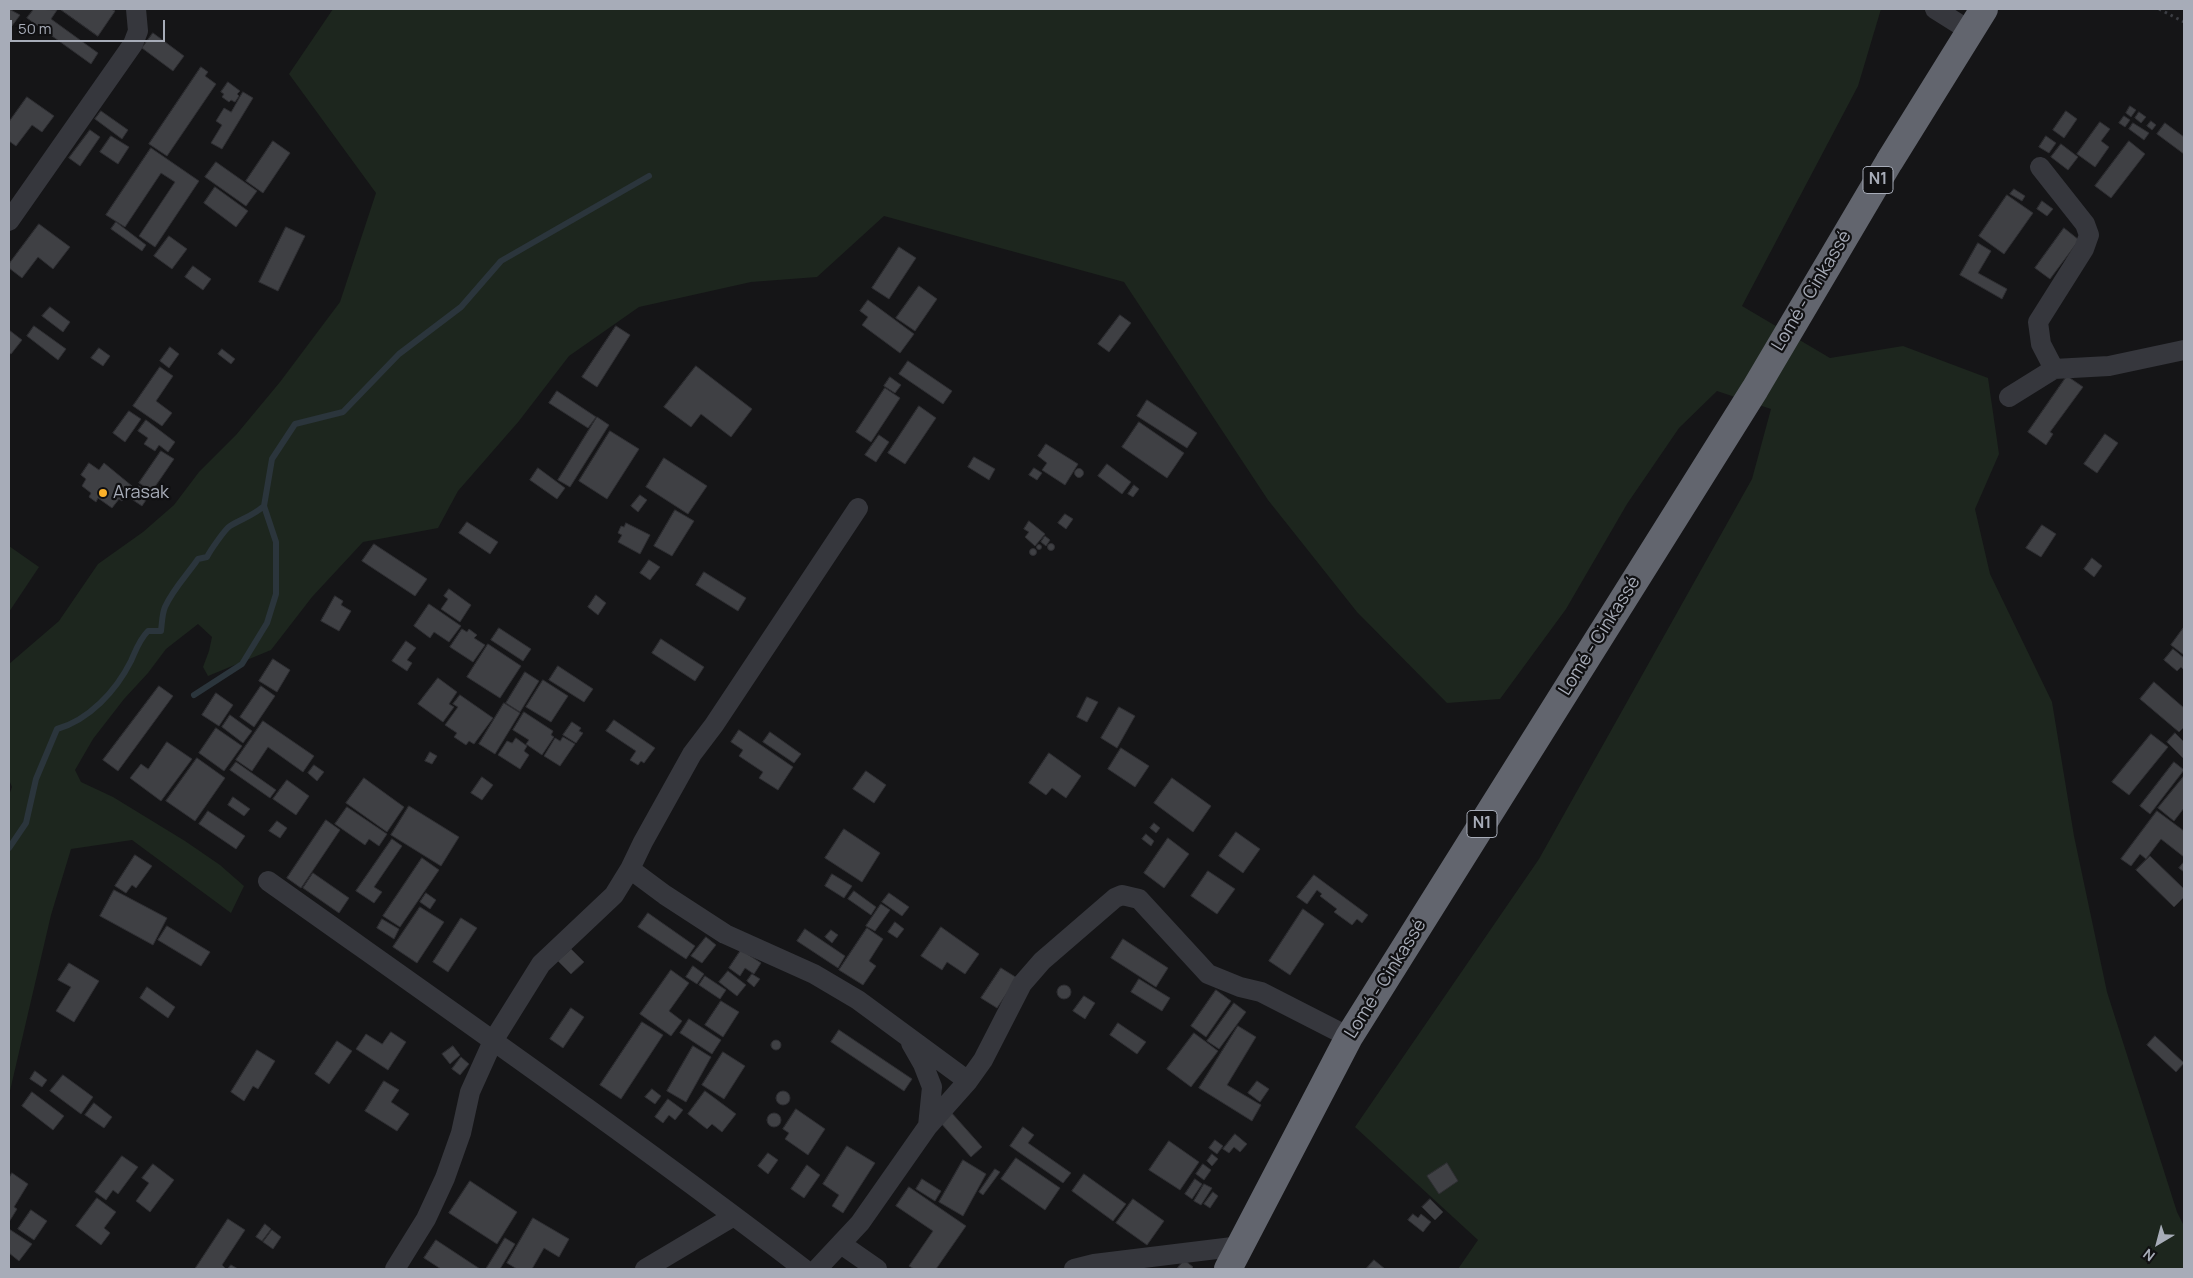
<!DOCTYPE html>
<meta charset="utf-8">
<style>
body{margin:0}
#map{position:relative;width:2193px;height:1278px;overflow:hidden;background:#151517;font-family:Manrope,sans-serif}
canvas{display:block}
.frame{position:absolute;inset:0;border:10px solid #a7acb8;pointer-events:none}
.north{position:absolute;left:2133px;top:1218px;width:50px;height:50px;-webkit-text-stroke:4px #101012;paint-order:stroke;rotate:217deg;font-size:14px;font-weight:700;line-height:20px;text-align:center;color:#a7acb8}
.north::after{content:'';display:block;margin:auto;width:18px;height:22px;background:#a7acb8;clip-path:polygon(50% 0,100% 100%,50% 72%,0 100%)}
.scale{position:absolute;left:10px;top:20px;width:155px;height:22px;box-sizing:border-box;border:2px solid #a7acb8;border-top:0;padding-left:6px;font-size:15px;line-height:18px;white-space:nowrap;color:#a7acb8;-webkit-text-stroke:4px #101012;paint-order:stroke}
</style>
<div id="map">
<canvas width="2193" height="1278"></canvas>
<div class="frame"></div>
<div class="north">N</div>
<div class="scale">50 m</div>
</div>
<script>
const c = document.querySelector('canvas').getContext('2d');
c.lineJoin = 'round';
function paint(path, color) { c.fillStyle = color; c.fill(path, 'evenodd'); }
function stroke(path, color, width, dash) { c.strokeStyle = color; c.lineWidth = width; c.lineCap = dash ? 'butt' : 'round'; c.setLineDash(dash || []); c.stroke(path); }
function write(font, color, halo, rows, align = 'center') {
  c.font = font + ' Manrope,sans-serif'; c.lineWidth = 4.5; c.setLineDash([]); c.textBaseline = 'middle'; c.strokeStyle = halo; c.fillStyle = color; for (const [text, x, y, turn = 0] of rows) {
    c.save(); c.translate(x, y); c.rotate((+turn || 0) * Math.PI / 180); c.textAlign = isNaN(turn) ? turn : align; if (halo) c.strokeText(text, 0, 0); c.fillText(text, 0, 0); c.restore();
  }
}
const green = new Path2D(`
 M333 9H1881L1858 86 1742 306 1830 358 1903 346 1988 378 1999 454 1975 509 1990 574 2052 702 2074 836 2107 992 2177 1212 2184 1226V1269H1458L1478 1240 1355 1127 1539 859 1752 479 1771 409 1717 391 1679 428 1627 504 1566 609 1500 699 1447 703 1357 612 1268 500 1124 282 884 216 817 277 751 282 639 307 569 356 519 421 458 491 438 528 363 542 312 597 271 650 208 676 203 667 209 651 212 637 198 624 166 649 148 673 124 699 93 739 75 770 81 782 113 797 185 841 220 865 244 886 231 913 132 840 71 849 51 915 9 1095V795L12 787 9 780V664L59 621 98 564 143 532 174 505 199 472 236 435 280 382 340 302 376 193 289 74Z
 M9 546 39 567 9 612Z`);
const stream = new Path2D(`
 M194 695 242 664 267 623 276 594V542L264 506
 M9 848 26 823 36 779 57 729C89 720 116 691 131 661 136 650 139 640 148 631H161C162 623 162 614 165 607 173 589 187 575 198 559L207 557C210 551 225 529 230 526 243 518 251 517 264 506L272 459 295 424 343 412 399 354 461 307 501 261 649 176`);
const building = new Path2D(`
 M9 9 20 15 9 30Z
 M34 9 57 10 51 19 98 53 91 64 27 18Z
 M60 9H111L115 11 98 36Z
 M153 33 184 56 173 71 142 48Z
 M201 67 208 72 205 76 216 84 167 156 149 144Z
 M228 82 240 91 237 94 239 96 235 102 231 100 229 102 222 97 224 94 221 92Z
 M243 92 253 98 222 149 211 143 222 125 216 121 224 108 231 112Z
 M27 97 54 116 42 132 32 125 16 146 9 141V122Z
 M2130 106 2136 110 2131 117 2126 113Z
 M101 111 128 130 122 139 95 119Z
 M2066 111 2077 119 2064 138 2053 130Z
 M2139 112 2146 117 2141 123 2135 118Z
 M2124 116 2130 120 2125 127 2119 123Z
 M2151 121 2156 125 2152 130 2147 126Z
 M2100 122 2110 129 2101 141 2109 147 2095 167 2077 154Z
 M2133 123 2149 133 2144 140 2129 129Z
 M2165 123 2184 137V154L2157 134Z
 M90 130 100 137 80 166 69 158Z
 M111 136 129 147 118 164 100 152Z
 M2046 136 2056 143 2049 153 2039 147Z
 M273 141 290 153 263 193 246 181Z
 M2129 141 2145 154 2111 198 2095 186Z
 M2061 144 2078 157 2068 170 2051 157Z
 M151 148 199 181 155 247 139 236 175 182 161 173 125 227 106 215Z
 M216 162 257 191 246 206 205 177Z
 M215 187 248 211 236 227 204 203Z
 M2014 189 2025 196 2022 201 2010 194Z
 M2007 195 2033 213 2004 254 1979 236Z
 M2042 201 2053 209 2047 216 2037 209Z
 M116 222 146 245 142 251 111 229Z
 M39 224 70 247 53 269 38 257 22 278 9 268V264Z
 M286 227 305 236 278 291 259 282Z
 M2064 228 2079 240 2050 279 2035 268Z
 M169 236 187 249 172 269 154 256Z
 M1978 243 1991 251 1978 273 2007 289 2002 299 1960 275Z
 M899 247 916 258 889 299 872 288Z
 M193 266 211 279 203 290 185 277Z
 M919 286 937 299 915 331 896 318Z
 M868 300 914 334 900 353 862 325 868 317 860 311Z
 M50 307 70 322 63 332 42 316Z
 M1120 315 1131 323 1109 352 1098 344Z
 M34 326 66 349 58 360 27 336Z
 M616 326 630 335 597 387 582 377Z
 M9 330 22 340 11 354 9 353Z
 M170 347 179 354 169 368 160 361Z
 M99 348 110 356 103 366 91 358Z
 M222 349 235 359 231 364 218 354Z
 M908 361 952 391 943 404 899 374Z
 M696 366 752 409 731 437 701 414 691 427 664 407Z
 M160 367 173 376 156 401 172 413 162 426 133 406Z
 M2067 376 2083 387 2050 432 2053 434 2046 445 2028 432Z
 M890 377 901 385 895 393 884 386Z
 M885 388 900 398 871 442 856 432Z
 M557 391 596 417 588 428 549 403Z
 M1147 400 1197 433 1187 448 1137 416Z
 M919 406 936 418 905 464 888 453Z
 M129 411 141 419 125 442 113 433Z
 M597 417 609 425 570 487 558 480Z
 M146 420 175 442 168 452 159 445 155 451 144 444 148 438 138 431Z
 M1139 422 1184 453 1167 478 1122 447Z
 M610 431 639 449 607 499 579 481Z
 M2105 434 2118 443 2097 473 2084 464Z
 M879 435 889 442 876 462 865 455Z
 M1046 444 1078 464 1065 485 1042 470 1047 463 1038 456Z
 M161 451 174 459 152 491 139 483Z
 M974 457 995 469 989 480 968 467Z
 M664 458 707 486 688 514 646 487Z
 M89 463 99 470 104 463 132 486 122 501 119 499 112 508 98 498 96 502 89 497 91 493 82 486 86 479 81 475Z
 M1107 464 1131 482 1122 494 1098 476Z
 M538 468 565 488 557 499 530 480Z
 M1034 468 1042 473 1037 480 1029 475Z
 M1074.5 473a4.5 4.5 0 1 1 9 0a4.5 4.5 0 1 1-9 0Z
 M1134 485 1139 489 1133 497 1128 494Z
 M139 486 150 494 142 506 130 498Z
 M640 495 647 500 638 512 631 506Z
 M675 510 694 521 672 556 654 546Z
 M1065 514 1073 519 1066 529 1058 523Z
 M1029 521 1045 534 1035 546 1025 537 1029 532 1024 529Z
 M467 522 498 542 490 554 459 533Z
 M626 523 650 535 640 554 618 542 622 535 618 533 621 526 624 527Z
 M2042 525 2056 534 2041 557 2026 548Z
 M1045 536 1050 540 1046 546 1041 542Z
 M1047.5 547a3.5 3.5 0 1 1 7 0a3.5 3.5 0 1 1-7 0Z
 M374 544 427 579 415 596 362 561Z
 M1036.5 547a2.5 2.5 0 1 1 5 0a2.5 2.5 0 1 1-5 0Z
 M1029.5 552a3.5 3.5 0 1 1 7 0a3.5 3.5 0 1 1-7 0Z
 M2092 558 2102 566 2094 577 2084 569Z
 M649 560 660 567 650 580 640 573Z
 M704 572 746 598 738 611 696 585Z
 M449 589 471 605 460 622 441 609 448 599 444 596Z
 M596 595 606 603 598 615 588 607Z
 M335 596 343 601 341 605 351 611 339 631 321 621Z
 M429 604 461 626 449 642 434 632 430 638 414 626Z
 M2184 627V655L2171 645Z
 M499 628 531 649 523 661 491 640Z
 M462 629 467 632 469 629 477 635 474 638 485 645 473 662 450 647Z
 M661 639 704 667 695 681 652 653Z
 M406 641 416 648 407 660 412 663 407 671 392 661Z
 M488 644 521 666 500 698 467 677Z
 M2173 649 2184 658V670L2181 667 2177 671 2164 660Z
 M273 659 290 670 277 692 259 681Z
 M558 666 593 689 584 702 549 680Z
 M525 672 539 681 520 712 506 703Z
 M438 678 457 692 449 704 454 707 443 722 418 704Z
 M543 680 568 696 551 722 526 707Z
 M2154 682 2184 708V727L2179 732 2140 699Z
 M159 686 173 696 118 771 103 760Z
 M261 686 275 696 254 727 240 717Z
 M216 693 233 705 219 726 202 715Z
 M460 695 493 718 474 744 469 741 466 745 454 737 457 733 445 725 458 707 453 704Z
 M1087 697 1098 702 1087 722 1077 717Z
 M504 703 520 713 495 754 479 744Z
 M1119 707 1135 716 1117 748 1101 738Z
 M524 712 553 731 551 735 554 737 542 755 526 744 529 740 513 730Z
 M230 715 252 731 243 743 222 727Z
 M614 720 655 748 644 763 641 761 638 765 630 760 636 751 606 731Z
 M263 721 314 756 303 772 268 747 252 771 236 760Z
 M572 722 581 728 579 731 583 733 576 743 563 735Z
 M216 728 242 746 224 771 199 753Z
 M739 730 793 767 778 790 759 778 763 772 739 756 743 750 731 742Z
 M770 732 801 754 794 763 763 742Z
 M2175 733 2184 742V759L2167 742Z
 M2151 734 2168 747 2129 795 2112 782Z
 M563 737 575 744 560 766 544 756 555 738 560 741Z
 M516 738 527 746 524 751 529 755 520 769 498 755 507 741 512 743Z
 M167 742 192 759 161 801 130 778 141 764 148 769Z
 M1121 748 1149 766 1135 787 1108 769Z
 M430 752 437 756 432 764 425 761Z
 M1049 753 1081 776 1066 798 1052 788 1046 795 1029 783Z
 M197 758 225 778 195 821 166 801Z
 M236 762 276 790 270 798 230 770Z
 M2174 762 2184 770 2150 814 2140 806Z
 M314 765 324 772 317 781 308 773Z
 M866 771 886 785 874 803 853 789Z
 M2184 776V808L2174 821 2158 808Z
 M482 777 493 785 482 800 471 793Z
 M364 778 404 807 387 832 346 803Z
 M1172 778 1211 806 1193 832 1154 803Z
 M287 780 309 796 296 815 273 799Z
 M233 797 250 809 244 816 228 805Z
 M409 806 459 837 441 866 391 835Z
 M347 807 387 834 379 846 369 839 365 845 335 824Z
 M208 811 245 836 236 849 199 824Z
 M2157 811 2184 831V857L2161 839 2146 859 2140 854 2131 866 2121 859Z
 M326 820 340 830 301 888 287 878Z
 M277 821 287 828 280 838 269 831Z
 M1154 823 1160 828 1156 833 1150 828Z
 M844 829 880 853 862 882 825 858Z
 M1236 832 1260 849 1243 873 1219 856Z
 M1146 834 1154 841 1151 846 1142 839Z
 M1168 838 1189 854 1164 888 1144 873Z
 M392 839 402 846 374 887 382 892 374 903 356 891Z
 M135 855 152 866 136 888 132 885 126 893 115 886Z
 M2150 856 2184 889V897L2174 907 2136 870Z
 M422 858 439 870 400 927 383 916Z
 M2184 862V872L2179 868Z
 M1208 871 1235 889 1217 914 1191 896Z
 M313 873 349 898 339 913 303 888Z
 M832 874 852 886 844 898 825 886Z
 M1314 875 1368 915 1362 923 1357 919 1352 925 1334 912 1337 909 1320 896 1322 894 1317 890 1307 904 1297 897Z
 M114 890 167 918 153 945 100 916Z
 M854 891 876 907 871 915 848 899Z
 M426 893 436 900 430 909 420 902Z
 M889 893 909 907 902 916 882 902Z
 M881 904 890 910 875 931 866 926Z
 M420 907 444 922 417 963 393 947Z
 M1303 909 1324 924 1290 975 1269 961Z
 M648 913 695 946 686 959 638 927Z
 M461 918 477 928 448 972 433 962Z
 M382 919 399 929 394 939 377 928Z
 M895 922 904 929 897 938 888 932Z
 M167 926 210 952 201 966 158 940Z
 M941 927 979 954 965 974 947 962 942 970 921 956Z
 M867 928 883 939 869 961 876 966 863 985 839 970Z
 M805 929 845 956 838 968 797 941Z
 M831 930 838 935 832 943 825 937Z
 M706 937 716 945 702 963 691 956Z
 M1123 939 1168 968 1156 987 1111 958Z
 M571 949 584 962 571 974 558 961Z
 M741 950 761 963 754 974 745 968 740 976 729 968Z
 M69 963 99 981 74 1022 56 1011 71 987 58 980Z
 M693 966 704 974 697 984 686 977Z
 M1001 968 1017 978 997 1008 981 998Z
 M671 970 689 983 669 1011 682 1021 671 1036 640 1014Z
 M728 971 746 985 737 996 719 982Z
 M752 974 760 979 754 987 747 981Z
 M705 976 726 990 720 999 699 985Z
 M1139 979 1170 998 1162 1011 1131 992Z
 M1057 992a7 7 0 1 1 14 0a7 7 0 1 1-14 0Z
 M147 987 175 1007 168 1018 140 998Z
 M1216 990 1231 1001 1206 1037 1191 1026Z
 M1084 996 1095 1003 1085 1019 1073 1011Z
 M721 1001 739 1012 723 1037 705 1025Z
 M1234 1003 1246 1012 1219 1049 1207 1041Z
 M571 1008 584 1017 563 1048 550 1039Z
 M689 1019 721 1040 712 1054 680 1033Z
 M642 1022 663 1035 621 1099 600 1085Z
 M1118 1023 1146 1042 1137 1054 1110 1035Z
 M1238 1026 1256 1037 1227 1085 1261 1105 1252 1121 1199 1088Z
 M839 1030 912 1079 904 1091 831 1042Z
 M391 1032 406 1042 388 1070 356 1049 366 1034 382 1044Z
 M1194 1033 1218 1051 1191 1087 1167 1069Z
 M2155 1036 2184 1063 2176 1072 2147 1045Z
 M771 1045a5 5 0 1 1 10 0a5 5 0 1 1-10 0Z
 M337 1041 352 1051 329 1084 315 1074Z
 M453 1046 460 1055 450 1064 442 1054Z
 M693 1046 711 1057 686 1102 667 1091Z
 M257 1050 275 1061 258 1089 253 1086 244 1101 231 1092Z
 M723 1052 745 1066 724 1099 702 1085Z
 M461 1057 469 1064 460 1075 452 1069Z
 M35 1071 47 1080 42 1087 30 1079Z
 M63 1075 93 1097 81 1114 50 1091Z
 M384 1081 399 1090 391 1102 409 1114 397 1131 365 1111Z
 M1257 1081 1269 1089 1260 1102 1248 1093Z
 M652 1089 661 1096 655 1104 645 1097Z
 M776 1098a7 7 0 1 1 14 0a7 7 0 1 1-14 0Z
 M705 1091 736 1114 722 1132 712 1124 707 1129 688 1114Z
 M32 1092 64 1116 53 1130 22 1106Z
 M668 1099 683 1110 675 1120 669 1115 663 1123 655 1117Z
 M94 1103 112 1117 104 1128 85 1115Z
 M796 1109 825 1129 808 1155 785 1139 789 1133 783 1129Z
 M950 1111 982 1147 971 1157 939 1121Z
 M767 1120a7 7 0 1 1 14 0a7 7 0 1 1-14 0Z
 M1023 1127 1034 1135 1028 1143 1071 1173 1063 1183 1010 1146Z
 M1235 1134 1247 1144 1240 1152 1234 1147 1229 1153 1223 1149Z
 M1215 1140 1223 1146 1217 1154 1209 1148Z
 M1169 1141 1199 1162 1180 1190 1149 1170Z
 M847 1146 875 1163 843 1213 832 1206 839 1195 823 1184Z
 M768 1153 778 1160 768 1174 758 1166Z
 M1212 1154 1218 1159 1212 1166 1207 1161Z
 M122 1156 138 1167 118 1194 113 1190 106 1200 95 1192Z
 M1016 1158 1060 1188 1045 1210 1001 1179Z
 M963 1160 986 1174 963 1216 939 1202Z
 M1447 1163 1458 1181 1439 1194 1427 1176Z
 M153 1164 174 1180 150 1212 136 1201 149 1183 142 1178Z
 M1203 1164 1211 1170 1204 1180 1196 1174Z
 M807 1165 820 1175 804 1198 791 1189Z
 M995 1169 1000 1172 983 1195 979 1192Z
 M12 1173 28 1184 14 1207 17 1209 9 1222V1178Z
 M1084 1174 1126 1204 1113 1221 1072 1191Z
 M922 1179 941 1191 935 1201 916 1189Z
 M1195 1179 1202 1184 1192 1199 1185 1194Z
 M470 1181 517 1212 497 1244 449 1213Z
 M1204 1184 1212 1188 1201 1205 1194 1201Z
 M909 1187 966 1226 936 1269H914L909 1266 933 1231 896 1206Z
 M1213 1192 1218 1196 1210 1208 1204 1204Z
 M97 1198 116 1212 104 1228 110 1233 101 1245 76 1226Z
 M1133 1199 1164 1221 1147 1245 1116 1223Z
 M1430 1199 1443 1212 1435 1220 1422 1207Z
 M31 1210 47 1221 34 1240 18 1229Z
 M1413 1214 1418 1218 1421 1214 1431 1222 1423 1232 1408 1220Z
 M533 1218 569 1239 559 1257 544 1248 532 1269H517L507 1263Z
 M228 1219 245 1230 222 1265 226 1269H195Z
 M265 1224 271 1229 262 1241 256 1237Z
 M9 1229 32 1244 19 1261 9 1253Z
 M272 1230 281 1237 273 1249 263 1242Z
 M505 1238 515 1244 500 1269H486Z
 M436 1240 480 1269H441L424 1258Z
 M1184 1260 1193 1267 1191 1269H1177Z
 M1374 1260 1385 1269 1367 1268Z
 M231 1265 238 1269H228Z`);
const path = new Path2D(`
 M2159 9 2184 22`);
const street = new Path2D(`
 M1935 9 1970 31
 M2040 167 2085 224 2089 235 2084 249 2038 322 2041 344 2054 369
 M9 221 133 44 138 31 136 9
 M2009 397 2054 369 2109 366 2184 350
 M630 869 665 895 725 934 814 974 858 1000 968 1081
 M268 881C448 1009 629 1135 804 1269
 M911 1043 923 1064 932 1087 928 1126
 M841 1244 877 1269
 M395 1269 426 1219 445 1178 461 1133 470 1092 493 1041 541 964 614 895 630 869 643 842 692 754 714 725 858 508
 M645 1269 734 1216
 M817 1269 860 1223 928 1126 968 1081 983 1060 1022 984 1042 961 1115 898 1122 895 1139 899 1208 974 1240 987 1261 992 1349 1037
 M1074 1269 1094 1264 1241 1246`);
const highway = new Path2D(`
 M1228 1269 1349 1037 1755 389 1889 162 1984 9`);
const markers = [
 [103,493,5,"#fbb12a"]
];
const shields = [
 [1878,180,30],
 [1482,824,30]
];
const shieldNames = [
 ["N1",1878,180],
 ["N1",1482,824]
];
const streetNames = [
 ["Lomé - Cinkassé",1812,291,-59],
 ["Lomé - Cinkassé",1600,636,-58],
 ["Lomé - Cinkassé",1386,979,-58]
];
const poiNames = [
 ["Arasak",113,493]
];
paint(green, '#1d261e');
stroke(stream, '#2b353c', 6);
paint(building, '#3f4044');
stroke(building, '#2f2f33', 1);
stroke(path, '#3c3e44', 3, [2.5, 4]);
stroke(street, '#36373d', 20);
stroke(highway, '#62656e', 28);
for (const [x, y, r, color] of markers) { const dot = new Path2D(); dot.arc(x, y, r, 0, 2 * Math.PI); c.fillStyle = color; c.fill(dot); stroke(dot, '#101012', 2); }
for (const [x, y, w] of shields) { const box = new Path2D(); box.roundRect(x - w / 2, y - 13.5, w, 27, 4); c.fillStyle = '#101012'; c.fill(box); stroke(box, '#a7acb8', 1); }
write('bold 16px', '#a7acb8', null, shieldNames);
write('18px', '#a7acb8', '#101012', streetNames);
write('18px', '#a7acb8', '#101012', poiNames, 'left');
</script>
